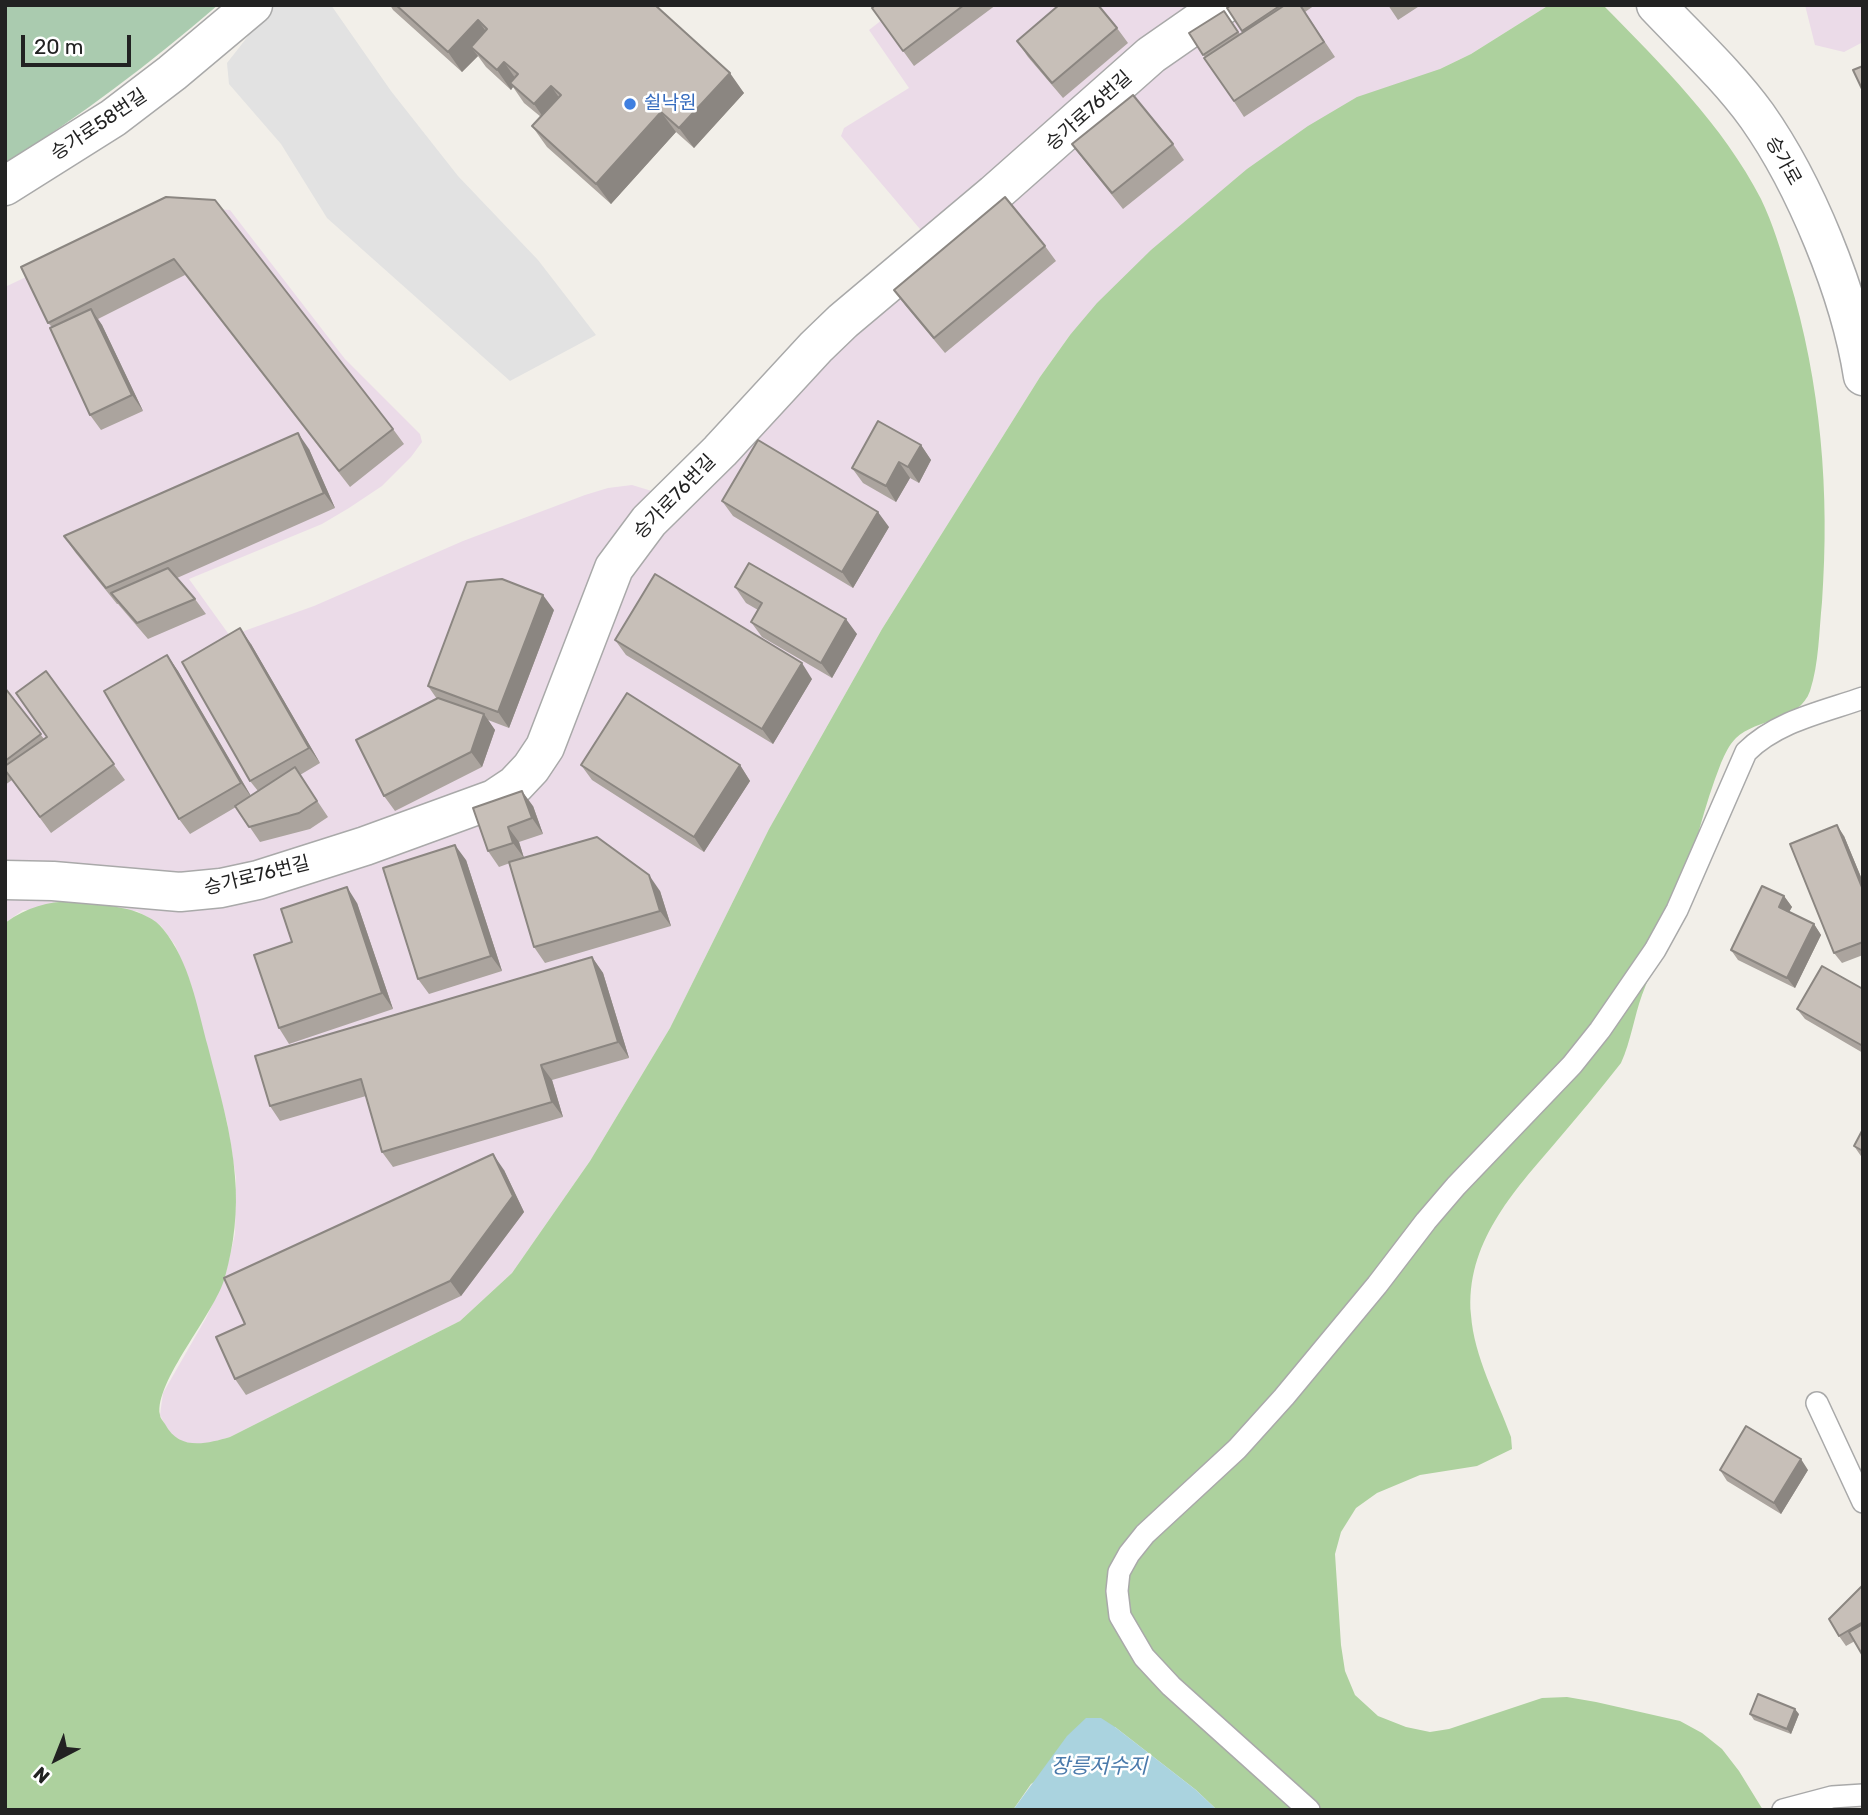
<!DOCTYPE html>
<meta charset="utf-8">
<style>
body{margin:0}
#map{position:relative;width:1868px;height:1815px;overflow:hidden;background:#f2efe9;font-family:Rubik,sans-serif}
canvas{display:block}
.frame{position:absolute;inset:0;border:7px solid #222;pointer-events:none}
.north{position:absolute;left:21px;top:1724px;width:70px;height:70px;-webkit-text-stroke:5px #fff;paint-order:stroke;rotate:222deg;font-size:19px;font-weight:700;line-height:28px;text-align:center;color:#222}
.north::after{content:'';display:block;margin:auto;width:24px;height:32px;background:#222;clip-path:polygon(50% 0,100% 100%,50% 72%,0 100%)}
.scale{position:absolute;left:21px;top:35px;width:110px;height:32px;box-sizing:border-box;border:4px solid #222;border-top:0;padding-left:9px;font-size:21px;line-height:24px;white-space:nowrap;color:#222;-webkit-text-stroke:5px #fff;paint-order:stroke}
</style>
<div id="map">
<canvas width="1868" height="1815"></canvas>
<div class="frame"></div>
<div class="north">N</div>
<div class="scale">20 m</div>
</div>
<script>
const c = document.querySelector('canvas').getContext('2d');
c.lineJoin = 'round';
function paint(path, color) { c.fillStyle = color; c.fill(path, 'evenodd'); }
function stroke(path, color, width, dash) { c.strokeStyle = color; c.lineWidth = width; c.lineCap = dash ? 'butt' : 'round'; c.setLineDash(dash || []); c.stroke(path); }
function write(font, color, halo, rows, align = 'center') {
  c.font = font + ' Rubik,"Noto Sans KR",sans-serif'; c.lineWidth = 5; c.setLineDash([]); c.textBaseline = 'middle'; c.strokeStyle = halo; c.fillStyle = color; for (const [text, x, y, turn = 0] of rows) {
    c.save(); c.translate(x, y); c.rotate((+turn || 0) * Math.PI / 180); c.textAlign = isNaN(turn) ? turn : align; if (halo) c.strokeText(text, 0, 0); c.fillText(text, 0, 0); c.restore();
  }
}
const industrial = new Path2D(`
 M901 5H1549L1471 54 1440 69 1070 335 1040 377 882 629 769 829 670 1028 590 1161 512 1273 460 1321 230 1437 203 1445 183 1442 169 1433 160 1415 163 1393 206 1318 224 1280 235 1234 236 1178 227 1122 189 979 175 945 161 926 137 911 23 910 5 923V287L175 206 230 210 345 359 420 434 422 442 411 457 382 486 349 508 322 524 189 579 230 636 314 606 463 541 585 495 608 488 632 485 655 492 848 336 942 255 841 136 844 128 909 88 869 30Z
 M1805 5H1863V42L1844 52 1815 45Z`);
const forest = new Path2D(`
 M1549 5H1603C1661 64 1723 125 1761 199 1773 224 1781 251 1789 278 1821 383 1830 493 1822 602 1819 631 1819 664 1810 691 1799 722 1757 718 1736 738 1729 745 1725 754 1721 763 1704 806 1694 851 1681 895 1670 929 1655 961 1642 995 1634 1017 1631 1041 1621 1063 1600 1090 1578 1116 1556 1142 1513 1192 1465 1244 1471 1315 1474 1357 1497 1398 1511 1437L1512 1449 1477 1466 1420 1475 1377 1493 1356 1508 1341 1532 1335 1554 1341 1645 1345 1671 1355 1695 1378 1716 1406 1727 1430 1732 1449 1729 1542 1698 1567 1697 1596 1702 1680 1721 1702 1733 1722 1749 1739 1771 1763 1810H1217L1196 1790 1115 1727 1031 1784 1013 1810H5V923C46 894 80 900 127 909 139 912 156 919 163 929 190 962 197 1007 208 1047 219 1090 232 1133 235 1177 238 1210 234 1245 225 1277 215 1314 154 1382 160 1415 160 1418 163 1421 165 1424 179 1451 206 1444 230 1437L460 1321 512 1273 590 1161 670 1028 769 829 882 629 1040 377 1070 335 1097 303 1151 250 1247 169 1308 126 1357 97 1440 69 1471 54Z`);
const cemetery = new Path2D(`
 M5 5H218C151 63 80 116 5 164Z`);
const parking = new Path2D(`
 M277 5H331L391 91 458 176 538 260 596 335 510 381 327 218 281 144 229 84 227 63 267 12Z`);
const water = new Path2D(`
 M1086 1718H1101L1115 1727 1196 1790 1217 1810H1013L1067 1736Z`);
const lane = new Path2D(`
 M1817 1403 1863 1502
 M1309 1810 1171 1686 1144 1657 1120 1616 1117 1591 1119 1572 1129 1554 1145 1534 1237 1449 1284 1397 1377 1285 1426 1221 1456 1186 1572 1065 1600 1030 1655 950 1677 910 1746 752C1777 721 1823 712 1863 698
 M1783 1810 1832 1797 1863 1795`);
const street = new Path2D(`
 M1656 5C1690 41 1728 76 1757 116 1805 184 1850 293 1863 376
 M5 186 113 118 172 73 253 5
 M5 880 53 881 180 892 221 888 258 880 365 846 494 799 515 785 531 768 545 747 614 568 649 521 720 451 816 347 843 321 994 194 1151 55 1223 5`);
const wall = new Path2D(`
 M390 5H655L744 93 694 148 676 132 611 204 547 147 532 126 541 117 524 103 513 87 511 90 486 67 478 56 462 72 393 10Z
 M875 5H996L914 66 872 8Z
 M1231 5H1315L1305 12 1335 57 1244 117 1189 33 1224 11 1240 34 1243 32 1227 8Z
 M1388 5H1421L1398 20Z
 M1117 28 1128 43 1063 98 1028 57 1017 41Z
 M1072 144H1173L1184 160 1123 209 1083 159Z
 M166 197 393 429 404 444 350 487 185 275 98 319 102 325 143 411 101 430 90 415 52 327 48 323Z
 M1045 246 1056 261 945 353 905 305 894 290Z
 M921 445 931 460 919 483 910 478 896 502 863 483 852 468Z
 M309 449 335 508 177 578 195 599 206 614 148 639 118 604H117L75 552 64 536Z
 M722 501 889 527 853 588 733 516Z
 M735 587 857 634 832 678 762 637 751 622 758 610 746 603Z
 M554 610 509 728 488 720 495 730 482 767 395 811 384 796 437 699 428 686Z
 M615 640 812 679 773 744 626 655Z
 M251 644 320 763 300 775 328 817 310 829 260 842 236 807 190 834 179 819 167 655 178 671 251 796 258 791 250 781Z
 M46 671 125 780 51 833 12 780 5 785V688L44 739 47 737Z
 M581 765H740L750 781 704 852 592 780Z
 M533 806 543 834 519 842 524 858 660 891 671 926 545 963 534 947 510 863 499 867 488 851 473 808Z
 M1844 836 1863 882V955L1842 963 1834 953Z
 M466 860 502 971 429 994 418 979Z
 M1784 896 1792 907 1789 912 1814 924 1821 935 1795 988 1738 960 1731 950Z
 M357 903 393 1009 289 1044 279 1028 292 942Z
 M592 957 603 973 629 1058 552 1080 563 1117 393 1167 382 1152 366 1096 280 1121 270 1106Z
 M1863 989V1053L1805 1019 1797 1009Z
 M1863 1129V1159L1854 1146Z
 M504 1170 524 1212 461 1296 246 1395 235 1379 245 1324Z
 M1720 1470H1808L1781 1514 1727 1481Z
 M1863 1585V1656L1855 1641 1846 1646 1839 1636Z
 M1750 1714H1799L1791 1734 1754 1720Z`);
const shadedWall = new Path2D(`
 M478 20 492 40 471 47 478 56 462 72 448 52Z
 M504 62 518 82 510 83 513 87 511 90 497 70Z
 M730 73 744 93 694 148 679 128Z
 M551 86 565 106 548 124 534 104Z
 M661 112 676 132 611 204 596 184Z
 M91 309 102 325 143 411 132 395Z
 M298 433 309 449 335 508 324 493Z
 M921 445 931 460 919 483 908 467Z
 M899 462 910 478 896 502 886 486Z
 M878 512 889 527 853 588 842 572Z
 M543 595 554 610 509 728 498 712Z
 M846 619 857 634 832 678 821 663Z
 M240 628 251 644 320 763 309 748Z
 M167 655 178 671 252 798 241 783Z
 M802 663 812 679 773 744 762 729Z
 M484 714 495 730 482 767 471 752Z
 M740 765 750 781 704 852 694 837Z
 M522 791 533 806 543 834 532 818Z
 M1837 825 1844 836 1863 882V890Z
 M508 827 519 842 524 858 513 843Z
 M455 845 466 860 502 971 491 956Z
 M649 875 660 891 671 926 660 911Z
 M347 887 357 903 393 1009 382 993Z
 M1784 896 1792 907 1786 917 1779 907Z
 M1814 924 1821 935 1795 988 1787 978Z
 M592 957 603 973 629 1058 618 1042Z
 M541 1065 552 1080 563 1117 552 1102Z
 M493 1154 504 1170 524 1212 461 1296 450 1281Z
 M1801 1459 1808 1470 1781 1514 1774 1503Z
 M1795 1709 1799 1714 1791 1734 1787 1729Z`);
const building = new Path2D(`
 M396 5H655L730 73 679 128 661 112 596 184 532 126 561 95 551 86 534 104 510 83 518 74 504 62 497 70 471 47 487 29 478 20 448 52Z
 M875 5H964L903 51 872 8Z
 M1059 5H1098L1117 28 1052 83 1017 41Z
 M1231 5H1281L1242 31 1227 8Z
 M1285 5H1300L1324 42 1234 101 1204 58Z
 M1224 11 1238 32 1203 55 1189 33Z
 M1863 66V91L1853 70Z
 M1133 95 1173 144 1112 193 1072 144Z
 M166 197 215 200 393 429 339 471 174 259 48 323 21 267Z
 M1005 197 1045 246 934 338 894 290Z
 M91 309 132 395 90 415 50 328Z
 M878 421 921 445 908 467 899 462 886 486 852 468Z
 M298 433 324 493 106 588 64 536Z
 M758 440 878 512 842 572 722 501Z
 M749 563 846 619 821 663 751 622 762 603 735 587Z
 M168 568 195 599 137 623 111 593Z
 M655 574 802 663 762 729 615 640Z
 M502 579 543 595 498 712 428 686 467 582Z
 M240 628 309 748 250 781 182 662Z
 M167 655 241 783 179 819 104 691Z
 M46 671 114 764 40 817 5 770V766L47 737 16 693Z
 M5 688 41 734 5 761Z
 M627 693 740 765 694 837 581 765Z
 M438 698 484 714 471 752 384 796 356 740Z
 M295 767 317 801 299 813 249 827 235 806Z
 M522 791 532 818 508 827 513 843 488 851 473 808Z
 M1837 825 1863 890V942L1834 953 1790 844Z
 M597 837 649 875 660 911 534 947 509 862Z
 M455 845 491 956 418 979 383 868Z
 M1762 886 1784 896 1779 907 1814 924 1787 978 1731 950Z
 M347 887 382 993 279 1028 254 955 292 942 281 909Z
 M592 957 618 1042 541 1065 552 1102 382 1152 361 1079 270 1106 255 1056Z
 M1822 966 1863 989V1046L1797 1009Z
 M1863 1129V1151L1854 1146Z
 M493 1154 513 1196 450 1281 235 1379 216 1337 245 1324 224 1278Z
 M1746 1426 1801 1459 1774 1503 1720 1470Z
 M1863 1585V1622L1839 1636 1829 1619Z
 M1863 1624V1656L1849 1632Z
 M1758 1694 1795 1709 1787 1729 1750 1714Z`);
const markers = [
 [630,104,7,"#3f7fe0"]
];
const shopNames = [
 ["쉴낙원",644,104]
];
const streetNames = [
 ["승가로76번길",1089,111,-42],
 ["승가로58번길",99,125,-34],
 ["승가로",1783,161,61],
 ["승가로76번길",675,497,-46],
 ["승가로76번길",257,876,-14]
];
const waterNames = [
 ["장릉저수지",1099,1767]
];
paint(industrial, '#ebdbe8');
paint(forest, '#add19e');
paint(cemetery, '#aacbaf');
paint(parking, '#e2e2e2');
paint(water, '#aad3df');
stroke(lane, '#a9a9a9', 24);
stroke(street, '#a9a9a9', 41);
stroke(lane, '#fff', 21);
stroke(street, '#fff', 38);
paint(wall, '#aba49e');
paint(shadedWall, '#8b8681');
paint(building, '#c7bfb8');
stroke(building, '#8b8681', 2);
for (const [x, y, r, color] of markers) { const dot = new Path2D(); dot.arc(x, y, r, 0, 2 * Math.PI); c.fillStyle = color; c.fill(dot); stroke(dot, '#fff', 2.5); }
write('19px', '#366cbe', '#fff', shopNames, 'left');
write('19px', '#222', '#fff', streetNames);
write('italic 21px', '#4a7aab', '#fff', waterNames);
</script>
